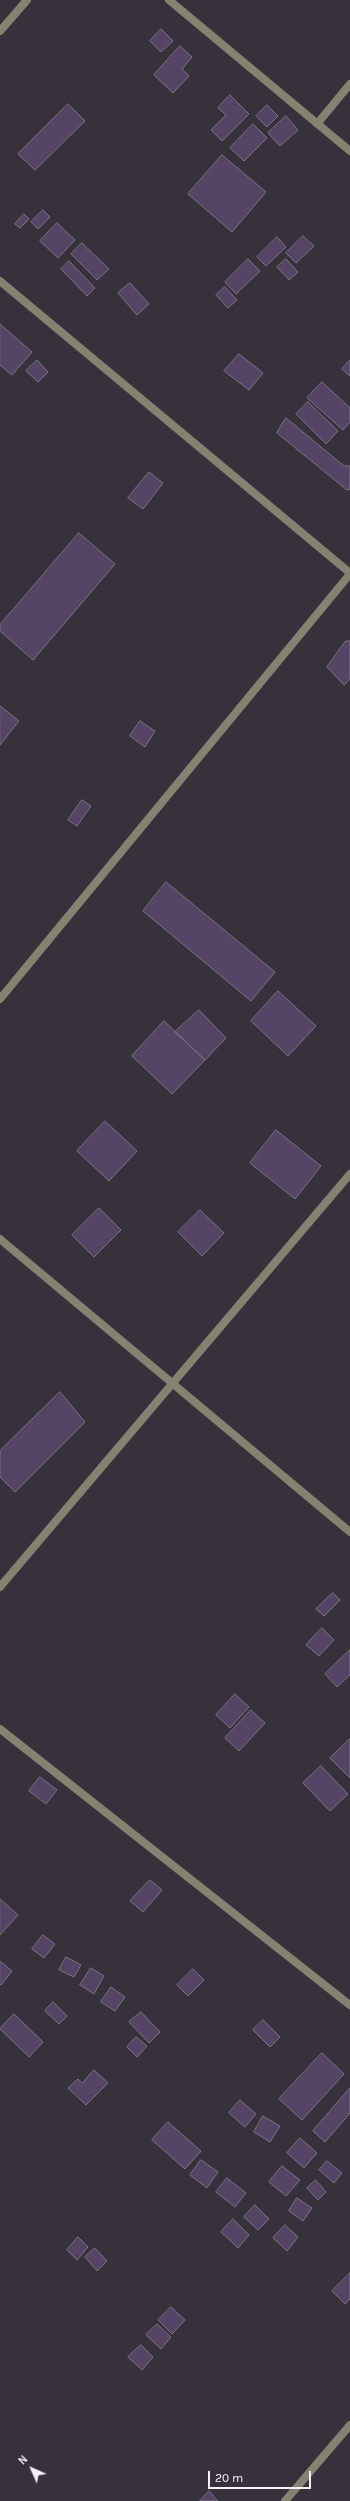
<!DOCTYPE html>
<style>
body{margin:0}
#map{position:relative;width:350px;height:2501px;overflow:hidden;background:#36313b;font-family:Karla,sans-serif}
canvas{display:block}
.north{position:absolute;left:12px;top:2449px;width:40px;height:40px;-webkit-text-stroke:3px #36313b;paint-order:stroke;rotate:315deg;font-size:11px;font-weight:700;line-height:16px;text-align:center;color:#f4f1f8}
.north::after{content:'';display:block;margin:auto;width:14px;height:18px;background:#f4f1f8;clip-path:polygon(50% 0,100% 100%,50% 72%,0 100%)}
.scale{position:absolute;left:208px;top:2471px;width:103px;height:18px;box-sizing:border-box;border:2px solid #f4f1f8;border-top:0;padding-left:5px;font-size:12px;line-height:14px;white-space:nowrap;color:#f4f1f8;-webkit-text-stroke:3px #36313b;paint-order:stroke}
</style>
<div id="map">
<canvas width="350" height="2501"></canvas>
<div class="north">N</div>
<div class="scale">20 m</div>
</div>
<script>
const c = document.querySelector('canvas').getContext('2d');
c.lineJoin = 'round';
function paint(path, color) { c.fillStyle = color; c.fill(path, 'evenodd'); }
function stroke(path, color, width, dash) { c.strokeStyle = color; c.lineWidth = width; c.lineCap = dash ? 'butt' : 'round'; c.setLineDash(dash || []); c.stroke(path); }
const building = new Path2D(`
 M161 29 173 41 161 52 150 41Z
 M180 46 192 57 182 69 189 76 173 93 154 75Z
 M230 95 249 114 222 141 211 130 226 115 218 108Z
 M68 104 85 121 35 170 18 154Z
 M267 105 278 116 267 127 256 116Z
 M286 116 298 130 280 146 268 133Z
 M253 124 267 138 244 161 230 148Z
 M222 155 266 192 232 232 188 194Z
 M43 210 50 217 38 229 31 222Z
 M24 214 29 219 20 228 15 224Z
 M57 223 75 240 58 258 40 241Z
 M303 236 314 246 296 263 286 253Z
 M277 237 286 247 266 266 257 257Z
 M82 243 109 269 97 280 71 254Z
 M248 259 260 271 236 294 225 282Z
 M286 259 298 272 289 280 277 267Z
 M69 261 95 288 87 296 61 269Z
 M130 283 149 304 137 315 118 293Z
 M225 287 237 300 228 308 216 295Z
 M0 324 32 352 12 375 0 365Z
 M239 354 263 373 249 390 224 371Z
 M37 360 48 372 38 382 26 371Z
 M350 360V376L342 369Z
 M322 382 350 408V422L343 430 307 398Z
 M308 402 338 431 326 444 296 414Z
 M286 418 344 466H350V489L347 490 277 433Z
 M149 472 163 483 143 509 128 498Z
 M79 533 115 564 33 660 0 631V625Z
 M346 641H350V679L344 685 327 667Z
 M0 706 19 721 0 745Z
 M140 721 155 731 145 747 130 736Z
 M82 800 91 806 77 826 68 820Z
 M166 882 275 972 251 1001 143 911Z
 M278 991 316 1026 288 1056 251 1021Z
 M199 1010 226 1038 205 1060 175 1032Z
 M164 1021 205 1060 172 1094 132 1056Z
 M105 1121 137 1151 109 1181 77 1151Z
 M276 1130 321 1166 295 1199 250 1163Z
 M99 1208 121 1230 94 1257 72 1235Z
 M200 1210 224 1233 202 1256 178 1232Z
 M60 1392 85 1422 15 1492 0 1477V1451Z
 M333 1593 340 1600 324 1616 316 1609Z
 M322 1628 334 1640 319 1656 306 1645Z
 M350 1650V1675L337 1687 325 1674Z
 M235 1694 249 1707 230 1728 216 1715Z
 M251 1710 265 1723 239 1751 225 1738Z
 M350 1739V1778L330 1758Z
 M321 1766 348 1794 330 1811 303 1783Z
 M40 1777 57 1790 46 1804 29 1791Z
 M150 1880 162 1890 143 1912 130 1901Z
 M0 1899 18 1915 0 1935Z
 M43 1935 55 1944 44 1958 32 1949Z
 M66 1957 81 1965 74 1977 59 1970Z
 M0 1961 12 1971 1 1985 0 1984Z
 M91 1968 104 1976 94 1994 80 1985Z
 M193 1969 204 1980 188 1996 177 1985Z
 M111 1987 125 1997 115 2011 101 2002Z
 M53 2002 67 2016 59 2024 45 2011Z
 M141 2012 160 2032 149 2043 129 2022Z
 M14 2014 43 2042 29 2057 0 2029Z
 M263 2020 280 2037 270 2047 253 2030Z
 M136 2037 147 2046 137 2057 127 2047Z
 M322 2053 344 2074 302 2120 279 2099Z
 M94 2070 108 2083 86 2105 68 2088 78 2079 82 2083Z
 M350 2088V2113L325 2142 313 2131Z
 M240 2100 256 2114 245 2127 229 2113Z
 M263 2116 280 2126 270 2142 254 2132Z
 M168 2122 201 2151 185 2169 152 2140Z
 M300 2138 317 2153 304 2168 287 2153Z
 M201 2160 218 2172 207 2188 190 2175Z
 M327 2161 342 2173 334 2183 319 2170Z
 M282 2166 300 2180 286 2196 269 2182Z
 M227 2178 246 2193 235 2207 216 2192Z
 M316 2180 326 2192 318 2200 307 2188Z
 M297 2198 312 2208 303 2221 289 2211Z
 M255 2205 269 2219 258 2230 244 2217Z
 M233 2219 249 2235 238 2248 221 2232Z
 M285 2225 298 2237 287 2251 273 2238Z
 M78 2237 88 2247 77 2260 67 2250Z
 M95 2248 107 2261 97 2271 85 2257Z
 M350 2273V2299L345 2304 332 2291Z
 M171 2307 185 2320 172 2334 158 2320Z
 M157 2324 171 2337 161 2349 146 2335Z
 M141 2345 153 2357 142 2370 128 2357Z
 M209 2491 218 2501H200Z`);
const minor = new Path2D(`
 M169 0 350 151
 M0 31 27 0
 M317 124 350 84
 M0 281 350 573
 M0 999 350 574
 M0 1239 350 1532
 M0 1587 350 1174
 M0 1729 350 2005
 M285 2501 350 2425`);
paint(building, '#546');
stroke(building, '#7a7480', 1);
stroke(minor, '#848371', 8);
</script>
